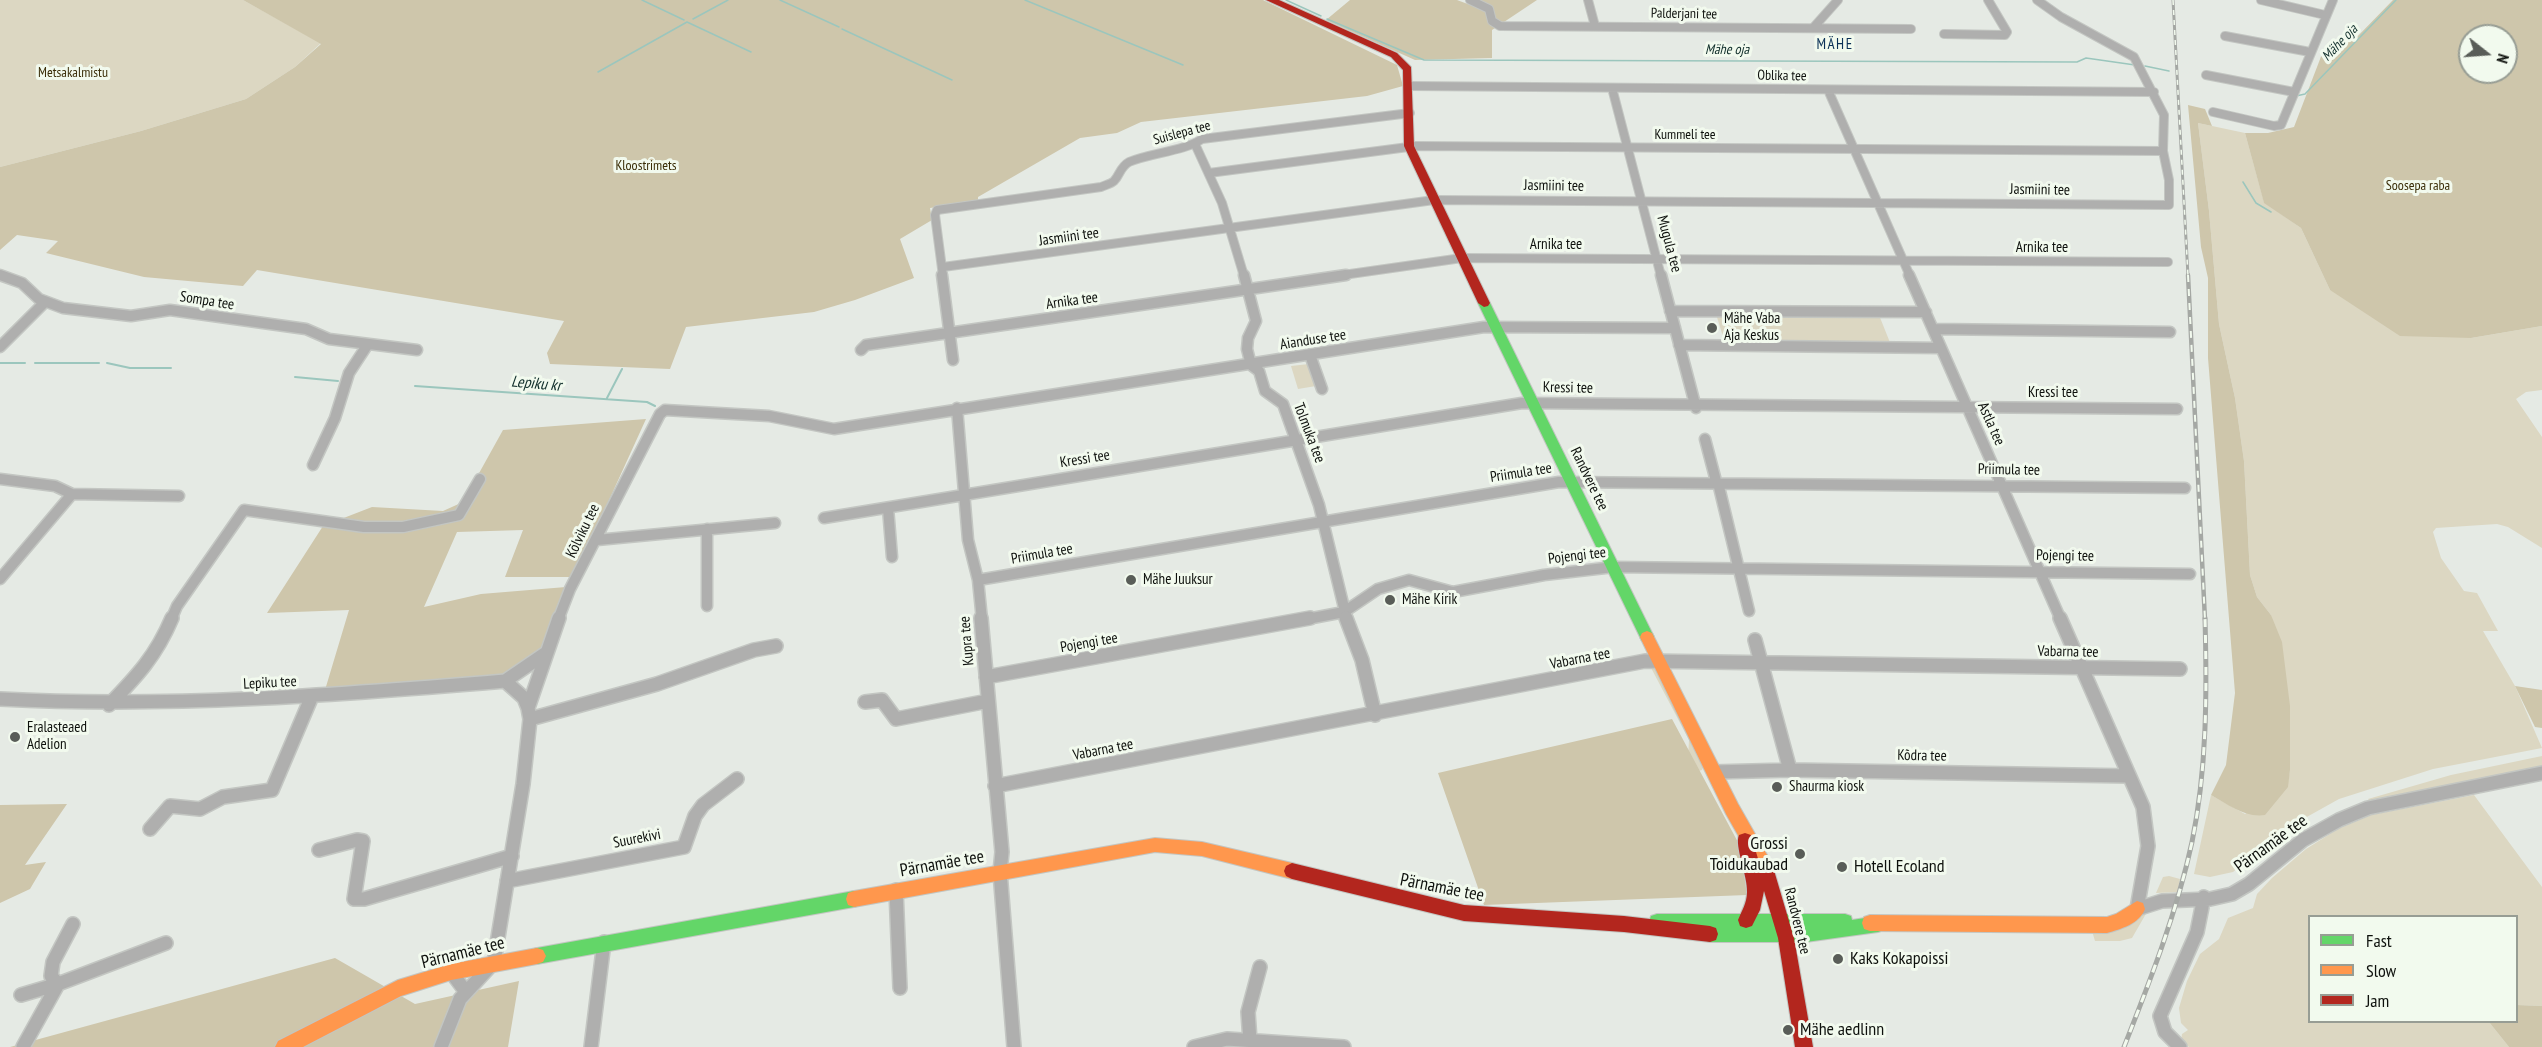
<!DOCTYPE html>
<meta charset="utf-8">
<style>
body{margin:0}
#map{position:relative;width:2542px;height:1047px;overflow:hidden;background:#e5eae4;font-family:"PT Sans Narrow",sans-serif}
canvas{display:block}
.legend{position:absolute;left:2308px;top:915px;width:210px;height:108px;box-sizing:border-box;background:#f2faee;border:2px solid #979d94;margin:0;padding:8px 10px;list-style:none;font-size:18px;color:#0e110d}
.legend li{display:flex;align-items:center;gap:12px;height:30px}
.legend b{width:30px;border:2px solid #979d94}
.north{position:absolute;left:2458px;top:24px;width:60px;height:60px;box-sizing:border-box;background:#f2faee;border:2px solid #979d94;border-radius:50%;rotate:107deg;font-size:16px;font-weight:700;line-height:24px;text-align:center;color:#0e110d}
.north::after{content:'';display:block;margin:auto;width:21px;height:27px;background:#595d58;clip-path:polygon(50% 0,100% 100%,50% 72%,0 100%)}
</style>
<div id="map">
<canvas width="2542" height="1047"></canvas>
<ul class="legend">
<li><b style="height:8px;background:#63d668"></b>Fast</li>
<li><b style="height:8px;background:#ff974d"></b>Slow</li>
<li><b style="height:8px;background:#b3261e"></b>Jam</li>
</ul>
<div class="north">N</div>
</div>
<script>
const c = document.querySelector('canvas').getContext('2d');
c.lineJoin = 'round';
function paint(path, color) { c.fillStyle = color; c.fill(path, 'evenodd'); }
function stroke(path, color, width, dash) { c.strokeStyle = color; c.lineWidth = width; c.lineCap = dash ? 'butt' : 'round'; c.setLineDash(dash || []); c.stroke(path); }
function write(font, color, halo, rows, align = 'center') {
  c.font = font + ' "PT Sans Narrow",sans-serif'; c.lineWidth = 6; c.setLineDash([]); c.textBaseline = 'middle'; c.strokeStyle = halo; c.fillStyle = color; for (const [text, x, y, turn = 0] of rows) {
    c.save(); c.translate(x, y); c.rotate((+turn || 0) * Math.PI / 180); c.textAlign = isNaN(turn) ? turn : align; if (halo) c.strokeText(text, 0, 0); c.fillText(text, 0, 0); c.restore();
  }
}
const green = new Path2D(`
 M0 0H243L321 43 295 67 246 99 141 131 0 167Z
 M2198 123 2245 133 2264 202 2301 228 2330 290 2471 338 2542 326V390L2526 392 2516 399 2542 437V548L2508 527 2497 524 2436 528 2433 532 2441 558 2464 591 2477 593 2498 631H2483L2515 686 2542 748 2433 769 2339 799 2287 828 2233 872 2210 877 2194 874 2211 795 2245 814 2287 787 2290 770 2271 615 2257 597 2250 575 2244 461 2235 398 2219 324 2209 211Z
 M1716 314 1879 315 1891 345 1725 343Z
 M1309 364 1316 386 1298 389 1291 366Z
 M1649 664 1659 670 1704 765 1702 770 1687 774 1689 740Z
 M2542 756V767L2370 801 2368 799 2451 775Z
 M2474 795 2542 887V1006L2517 1005 2516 916H2310V1022H2489L2509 1047H2189L2181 1041 2182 1034 2188 1030 2181 1023 2179 1008 2187 981 2200 954 2219 939 2228 918 2253 908 2257 894 2272 878 2306 849 2338 829 2371 815Z
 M2169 876 2180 879 2177 892 2156 893 2163 877Z
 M2147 912 2132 938 2120 941H2095L2092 931Z`);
const forest = new Path2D(`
 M243 0H1263L1397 65 1403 86 1367 96 1141 122 1117 133 1080 138 978 197V201L930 208 932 220 900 239 914 278 855 300 814 312 686 327 670 369 550 364 547 353 564 321 257 270 243 286 144 277 46 253 58 241 17 235 0 250V167L141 131 246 99 295 67 321 44Z
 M1350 0H1457L1473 6 1481 0H1537L1492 30V58L1415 60 1326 20Z
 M2393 0H2542V326L2471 338 2400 336 2330 290 2301 228 2264 203 2245 133H2268L2294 127 2322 54 2356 38ZM2470 36H2506V72H2470Z
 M2188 105 2205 109 2212 126 2198 123 2209 211 2219 324 2235 398 2244 461 2250 575 2257 597 2271 615 2282 642 2290 706V770L2288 787 2265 815C2245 818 2229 805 2211 795L2226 765 2235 693 2208 358V278L2201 247Z
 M646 419 574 577H505L523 530 457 532 424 607 481 594 566 587 542 654 503 676 325 690 349 610 267 613 323 526 372 507 443 511 463 502 503 430Z
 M2515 686 2542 690V728L2535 727Z
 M1672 719 1740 846 1747 895 1484 905 1438 773Z
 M67 804 25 865 46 862 30 889 0 903V805Z
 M335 958 415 1004 519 981 508 1047H10Z
 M2517 1005 2542 1006V1047H2509L2489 1022H2516Z`);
const streamFar1 = new Path2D(`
 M642 0 684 20
 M780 0 839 27
 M1025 0 1183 65
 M1286 0 1321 16
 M693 19 728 0
 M1327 19 1424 60 2077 62 2086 58 2135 65
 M842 29 952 80
 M2145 66 2169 71
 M598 72 687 22 751 52
 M2296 96 2305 94 2396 0
 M2243 182 2256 203 2271 212`);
const stream = new Path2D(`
 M0 363H25
 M35 363H99
 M107 363 130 368H171
 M295 377 338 381
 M415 386 647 402 655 406
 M607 398 622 369`);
const streetFar2 = new Path2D(`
 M1470 0 1489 9 1492 21 1500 26 1911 29
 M1588 0 1595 26
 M2261 0 2325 15
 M1813 28 1838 0
 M1944 34 2005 35 2007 32 1988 0
 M2225 36 2310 52
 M2206 75 2294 92
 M1410 86 2154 92
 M1612 88 1661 276
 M1828 90 1910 276
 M2213 112 2274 126 2281 125 2333 0
 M1195 144 1222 203 1244 276
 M1209 173 1416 146 2163 151
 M943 267 1434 200 2169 205V180L2163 151 2164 115 2134 57 2061 17 2037 0
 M0 275 4 276
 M943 276 935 215 937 210 1101 187C1105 185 1111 184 1114 181 1120 175 1120 167 1129 162 1150 153 1185 151 1202 139L1410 113
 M1336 276 1462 258 2168 262`);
const streetFar1 = new Path2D(`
 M0 275 22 283 39 299 63 308 131 316 170 310 306 329 329 339 417 350
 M942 275 953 360
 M1244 275 1256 321 1248 338 1247 349 1251 365 1259 371 1265 391 1283 404 1319 505 1347 620
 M1661 275 1696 408
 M1909 275 2061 620
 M1670 311 1926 312
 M1934 329 2170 332
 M1679 345 1941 348
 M0 347 45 302
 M861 350 866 345 1346 275
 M1310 355 1322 389
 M957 408 968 540 978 580 982 620
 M1705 439 1716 481
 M313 465 335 418 349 373 368 344
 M0 479 55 486 72 494 179 496
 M1719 487 1749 611
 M888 508 892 557
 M824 518 1522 403 2177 409
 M707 529V606
 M597 540 775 523
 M0 579 72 494
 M978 580 1559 482 2185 488
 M171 620 177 606 244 510 364 527H403L459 515 480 479
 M558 620 570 589 660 414 665 410 769 416 834 429 1484 327 1675 328
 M1302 620 1344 612 1378 589 1409 580 1453 592 1544 575 1614 567 2190 574`);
const street = new Path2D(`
 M981 618 1002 852 1000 872 1014 1047
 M1346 618 1362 660 1375 715
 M2060 618 2143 807 2148 846 2137 909
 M1755 640 1790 770
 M986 677 1310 618
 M505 681 546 653
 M0 699C169 708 337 695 505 681L524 698 528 708
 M865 702 882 700 896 719 988 701
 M109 705C137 676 156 656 172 618
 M530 719 657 684 754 650 776 646
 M1714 772 1790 770 2129 776
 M995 786 1645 661 2180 669
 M150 829 170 806 200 809 223 797 272 790 312 696
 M319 850 357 840 363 841 354 899H364L512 856
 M507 881 684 847 695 816 703 805 737 779
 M896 890 900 988
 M2137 909 2162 901 2210 899 2232 894 2249 884 2303 840 2339 820 2368 808 2542 773
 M451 972 466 992
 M21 995 58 984 51 976 53 962 73 924
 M1250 1041 1248 1012 1260 967
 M23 1047 58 984 166 943
 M441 1047 460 999 494 962 523 784 530 719 528 708 559 618
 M591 1047 604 942
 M1194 1047 1227 1039 1344 1047
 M2180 1047 2165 1032 2160 1016 2197 932 2204 897`);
const fast = new Path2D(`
 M1484 299 1490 303 1654 637 1652 641 1647 643 1642 641 1640 637 1478 303Z
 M854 891 860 893 862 899 860 905 854 907 537 964 531 962 528 956 531 950 537 948Z
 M1657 914H1845L1851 916 1852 920 1878 916 1884 918 1886 924 1884 930 1878 932 1806 942H1710L1704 940 1702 934 1703 930H1657L1651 928 1649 922 1651 916Z`);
const slow = new Path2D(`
 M1647 631 1652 633 1738 804 1771 862 1773 867 1771 872 1765 875 1759 872 1726 814 1640 637 1642 633Z
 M1155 838 1202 842 1292 863 1298 866 1300 871 1298 876 1292 879 1202 856 1155 852 854 907 848 905 846 899 848 893 854 891Z
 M2137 901 2143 903 2145 909C2139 924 2121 929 2107 933L1870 931 1864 929 1862 923 1864 917 1870 915 2107 917 2116 914Z
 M537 948 543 950 546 956 543 962 537 964 451 980 401 996 303 1047H275L278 1041 398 980 451 964Z`);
const jam = new Path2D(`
 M1266 0H1279L1397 53 1411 67 1414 146 1490 303 1488 306 1484 307 1478 303 1404 146 1403 70 1391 57Z
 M1745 833 1751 835 1759 862 1765 859 1771 862 1773 867 1794 938 1813 1047H1795L1778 938 1764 891 1760 910 1752 926 1746 928 1740 926 1738 920C1742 910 1747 903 1747 892 1748 876 1734 846 1739 835Z
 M1292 863 1464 905 1624 916 1710 926 1716 928 1718 934 1716 940 1710 942 1624 932 1464 921 1292 879 1286 876 1284 871 1286 866Z`);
const railFar2 = new Path2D(`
 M2173 0 2188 276`);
const railFar1 = new Path2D(`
 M2188 275 2205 620`);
const rail = new Path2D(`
 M2124 1047C2150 981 2177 912 2192 842 2207 769 2207 693 2205 618`);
const markers = [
 [1712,328,6,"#595d58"],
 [1131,580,6,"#595d58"],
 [1390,600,6,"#595d58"],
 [15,737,6,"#595d58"],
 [1777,787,6,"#595d58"],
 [1800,854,6,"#595d58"],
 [1842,867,6,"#595d58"],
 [1838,959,6,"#595d58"],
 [1788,1030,6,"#595d58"]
];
const farStreetnames = [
 ["Palderjani tee",1684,14,1],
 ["Oblika tee",1782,76,1],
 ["Suislepa tee",1182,133,-15],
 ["Kummeli tee",1685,135]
];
const farWaternames = [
 ["Mähe oja",2340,43,-46],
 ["Mähe oja",1727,50]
];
const farParknames = [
 ["Metsakalmistu",73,73],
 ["Kloostrimets",646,166],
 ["Soosepa raba",2418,186]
];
const farQuarternames = [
 ["MÄHE",1835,45]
];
const streetNames = [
 ["Jasmiini tee",1554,186,1],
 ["Jasmiini tee",2040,190,1],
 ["Jasmiini tee",1069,237,-8],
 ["Mugula tee",1669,244,75],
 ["Arnika tee",1556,245],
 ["Arnika tee",2042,248],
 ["Sompa tee",207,301,9],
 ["Arnika tee",1072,301,-8],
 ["Aianduse tee",1313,340,-9],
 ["Kressi tee",1568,388,1],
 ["Kressi tee",2053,393],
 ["Astla tee",1991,424,66],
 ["Tolmuka tee",1309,433,69],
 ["Kressi tee",1085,459,-9],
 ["Priimula tee",2009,470,1],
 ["Priimula tee",1521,473,-9],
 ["Randvere tee",1589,479,64],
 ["Kõlviku tee",583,531,-64],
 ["Priimula tee",1042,554,-10],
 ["Pojengi tee",1577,556,-7],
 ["Pojengi tee",2065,556,1],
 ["Kupra tee",967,641,-95],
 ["Pojengi tee",1089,643,-10],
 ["Vabarna tee",2068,652,1],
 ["Vabarna tee",1580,659,-11],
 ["Lepiku tee",270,683,-3],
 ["Vabarna tee",1103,750,-11],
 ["Kõdra tee",1922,756,1],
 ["Suurekivi",637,839,-11],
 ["Randvere tee",1797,921,76]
];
const poiNames = [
 ["Mähe Vaba",1724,319],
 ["Aja Keskus",1724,336],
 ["Mähe Juuksur",1143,580],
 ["Mähe Kirik",1402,600],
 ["Eralasteaed",27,728],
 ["Adelion",27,745],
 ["Shaurma kiosk",1789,787]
];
const waterNames = [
 ["Lepiku kr",536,384,5]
];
const nearPoinames = [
 ["Grossi",1788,844,"right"],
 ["Toidukaubad",1788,865,"right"],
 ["Hotell Ecoland",1854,867],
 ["Kaks Kokapoissi",1850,959],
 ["Mähe aedlinn",1800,1030]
];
const nearStreetnames = [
 ["Pärnamäe tee",2271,844,-36],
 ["Pärnamäe tee",942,864,-10],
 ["Pärnamäe tee",1442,888,11],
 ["Pärnamäe tee",463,953,-14]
];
paint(green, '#dcd7c2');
paint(forest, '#cec6ab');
stroke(streamFar1, '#9bc6bd', 1.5);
stroke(stream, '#9bc6bd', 2);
stroke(streetFar2, '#c3c6c2', 10);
stroke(streetFar1, '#c3c6c2', 13);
stroke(street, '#c3c6c2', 16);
stroke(fast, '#c3c6c2', 2);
stroke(slow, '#c3c6c2', 2);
stroke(jam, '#c3c6c2', 2);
stroke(streetFar2, '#afafae', 8);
stroke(streetFar1, '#afafae', 10);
stroke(street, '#afafae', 13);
paint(fast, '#63d668');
paint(slow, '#ff974d');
paint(jam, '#b3261e');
stroke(railFar2, '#a5a8a4', 3);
stroke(railFar1, '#a5a8a4', 4.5);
stroke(rail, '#a5a8a4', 5);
stroke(railFar2, '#f2faee', 1.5, [5]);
stroke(railFar1, '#f2faee', 2, [7]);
stroke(rail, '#f2faee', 3, [8]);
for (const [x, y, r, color] of markers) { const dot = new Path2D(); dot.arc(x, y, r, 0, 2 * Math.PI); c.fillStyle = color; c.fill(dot); stroke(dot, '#f2faee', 2); }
write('14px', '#0e110d', '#f2faee', farStreetnames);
write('italic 14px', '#112f2b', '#f2faee', farWaternames);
write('14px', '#3b2e08', '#f2faee', farParknames);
c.letterSpacing = '1.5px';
write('15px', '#0b3157', '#f2faee', farQuarternames);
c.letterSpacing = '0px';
write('15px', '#0e110d', '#f2faee', streetNames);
write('15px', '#0e110d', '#f2faee', poiNames, 'left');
write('italic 16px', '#112f2b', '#f2faee', waterNames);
write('18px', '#0e110d', '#f2faee', nearPoinames, 'left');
write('18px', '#0e110d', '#f2faee', nearStreetnames);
</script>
